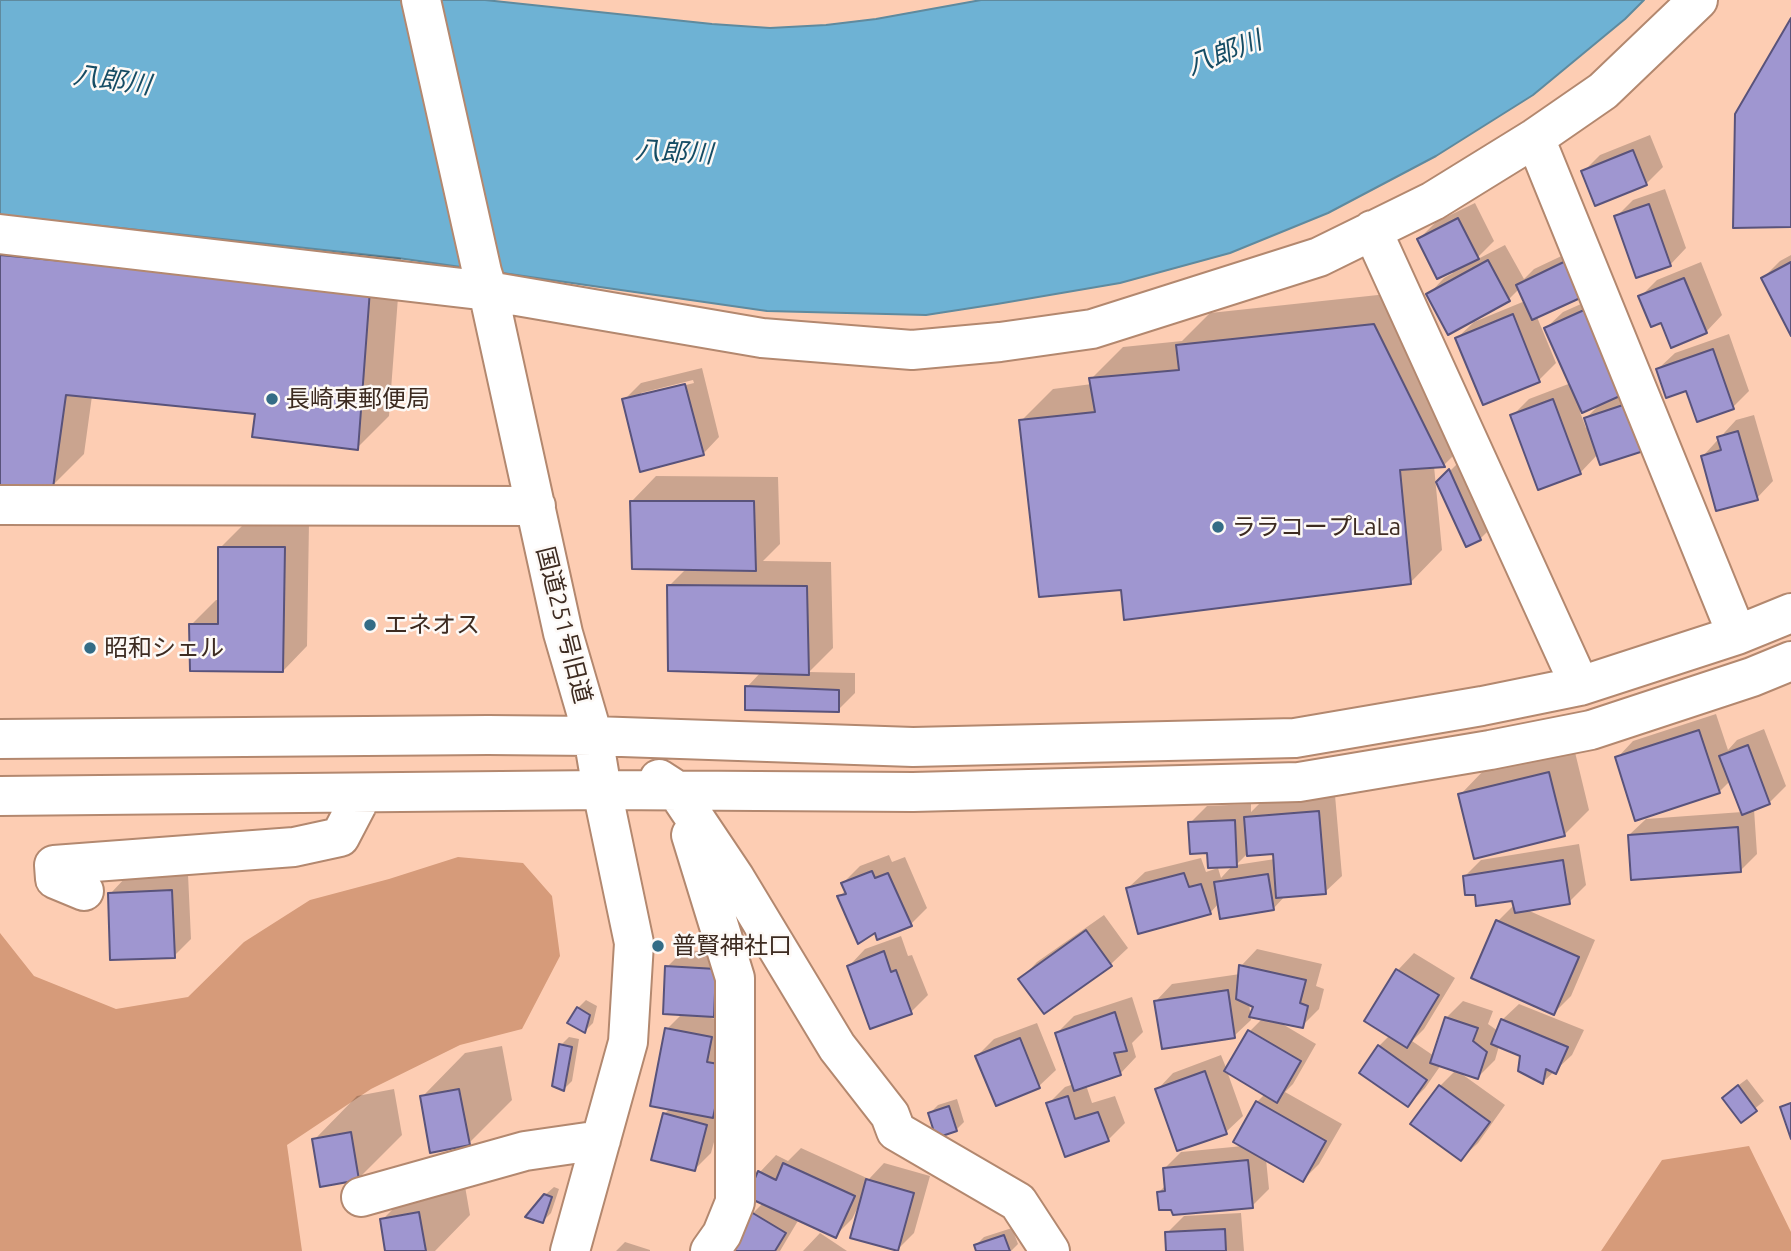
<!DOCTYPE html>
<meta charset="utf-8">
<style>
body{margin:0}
canvas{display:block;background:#fdcdb3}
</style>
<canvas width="1791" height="1251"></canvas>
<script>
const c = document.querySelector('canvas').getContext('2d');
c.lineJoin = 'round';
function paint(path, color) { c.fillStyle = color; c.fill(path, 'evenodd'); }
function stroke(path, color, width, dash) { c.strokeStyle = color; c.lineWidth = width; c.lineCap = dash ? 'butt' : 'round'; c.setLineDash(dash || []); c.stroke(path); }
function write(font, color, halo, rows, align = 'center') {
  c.font = font + ' Ubuntu,"Noto Sans JP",sans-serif'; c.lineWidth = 5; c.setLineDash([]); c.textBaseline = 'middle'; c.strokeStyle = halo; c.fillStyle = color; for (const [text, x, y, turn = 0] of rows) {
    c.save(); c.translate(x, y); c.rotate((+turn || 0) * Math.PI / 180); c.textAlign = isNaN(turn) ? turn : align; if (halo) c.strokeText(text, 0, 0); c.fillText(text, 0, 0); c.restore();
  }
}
const forest = new Path2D(`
 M458 857 523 863 552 896 560 956 522 1029 460 1045 371 1089 287 1145 302 1251H0V933L34 976 116 1009 188 997 244 942 310 900 389 879Z
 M1749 1146 1791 1232V1251H1601L1662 1160Z`);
const water = new Path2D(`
 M0 0H485L712 24 770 28 826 25 876 19 981 0H1644L1625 19 1533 95 1436 156 1328 213 1230 253 1120 283 997 304 926 315 767 311 398 258 0 215Z`);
const shadow = new Path2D(`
 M1650 135 1663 167 1646 184 1583 172 1600 155Z
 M1665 189 1686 248 1670 265 1616 217 1633 200Z
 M1475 203 1494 241 1474 261 1505 245 1524 279 1534 269 1589 243 1537 317 1556 363 1539 380 1484 403 1457 338 1474 322 1525 301 1519 289 1509 299 1448 332 1428 295 1444 278 1453 273 1419 239 1436 222Z
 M5 221 401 258 389 416 357 448 257 413 92 396 84 454 52 486 0 485V226ZM3 253 379 292 3 257Z
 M1791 255V332L1763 278 1780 261Z
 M1701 262 1722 315 1706 332 1662 320 1640 297 1657 280Z
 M1610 291 1643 389 1598 454 1580 473 1512 416 1529 399 1571 383 1546 328 1563 312ZM1601 403 1586 418 1589 427 1586 428 1580 412Z
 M1406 292 1476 433 1444 465 1434 466 1442 550 1410 583 1123 588 1021 421 1053 389 1092 384 1091 379 1123 347 1182 341 1210 313Z
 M1729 334 1749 391 1733 407 1658 369 1675 353Z
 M702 368 719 437 703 454 624 400 641 383ZM693 380 694 383 641 396V393Z
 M1754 415 1773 481 1757 498 1703 456 1736 420Z
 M1458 463 1488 531 1480 539 1438 483Z
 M656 476 778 477 780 544 763 561 831 562 833 648 809 672 855 673V693L838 710 747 687 761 672 669 586 687 568 632 501Z
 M245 523H309L307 646 283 671 191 625 216 600H220V548Z
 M1716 714 1728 750 1737 740 1764 729 1786 786 1769 803 1754 809 1757 854 1740 871 1629 835 1646 819 1742 812 1730 781 1719 792 1617 758 1633 741Z
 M1574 748 1589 810 1564 835 1460 795 1484 770Z
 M1335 795 1342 876 1325 892 1286 895 1273 909 1219 903 1210 913 1128 888 1145 872 1201 858 1206 872 1218 868 1221 878 1233 865 1208 852 1190 823 1207 806 1251 804V812L1262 801ZM1274 852 1275 859 1236 865 1247 854Z
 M1579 844 1586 885 1569 902 1525 909 1595 940 1571 996 1554 1013 1498 921 1515 904 1514 899 1476 894 1464 877 1481 860Z
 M889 855 892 862 905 857 927 908 911 924 839 897 846 890 843 883 860 866Z
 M188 874 191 939 174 956 110 894 126 877Z
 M1104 915 1128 948 1111 964 1044 1012 1021 979 1037 962Z
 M901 936 908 956 912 955 928 995 911 1012 849 966 865 949Z
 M1257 949 1322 964 1316 986 1324 989 1319 1009 1302 1026 1279 1022 1316 1044 1293 1084 1285 1092 1342 1124 1319 1164 1303 1180 1266 1159 1269 1189 1252 1206 1159 1192 1166 1185 1165 1168 1181 1152 1243 1146 1257 1102 1265 1094 1227 1071 1243 1116 1226 1132 1178 1149 1157 1090 1173 1073 1221 1055 1227 1070 1250 1031 1263 1018 1255 1006 1249 1003 1251 1020 1234 1036 1156 1001 1172 984 1240 974 1241 966Z
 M684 950 732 953 730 998 711 1018 728 1021 723 1109 711 1153 695 1169 664 1114 671 1108 667 1029 683 1013 667 967Z
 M1414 953 1455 978 1424 1029 1412 1041 1434 1056 1446 1018 1463 1001 1493 1011 1488 1024 1498 1031 1502 1020 1519 1004 1584 1030 1572 1055 1543 1082 1522 1054 1499 1046 1495 1060 1478 1077 1459 1072 1505 1105 1478 1143 1461 1159 1440 1086 1456 1070 1441 1065 1425 1088 1408 1105 1379 1046 1390 1035 1398 970Z
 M1132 997 1143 1032 1132 1043 1136 1057 1120 1074 1086 1085 1092 1103 1115 1096 1125 1123 1108 1140 1048 1104 1065 1087 1074 1084 1057 1033 1074 1016Z
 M586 1000 597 1006 593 1023 585 1031 578 1008Z
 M1037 1023 1056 1070 1039 1086 997 1104 977 1056 994 1039Z
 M569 1037 579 1039 572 1081 564 1089 561 1045Z
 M502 1046 512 1100 469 1143 422 1097 465 1053Z
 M1747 1079 1764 1101 1741 1120 1732 1090Z
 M394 1089 402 1135 359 1178 314 1140 357 1096Z
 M957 1099 964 1122 956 1130 930 1113 938 1105Z
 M801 1148 869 1179 884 1163 930 1176 914 1233 897 1250 858 1207 852 1219 835 1236 799 1219 780 1251H729L753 1213 763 1203 760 1172 776 1155 788 1161Z
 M462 1169 470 1215 435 1251H387L382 1220 425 1177Z
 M554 1187 559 1189 551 1213 543 1221 545 1195Z
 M1241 1213 1244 1251H1168L1167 1233 1184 1216Z
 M1012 1228 1018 1244 1011 1251H978L976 1245 984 1237Z
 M820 1233 847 1251H803Z
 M625 1242 650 1250V1251H616Z`);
const building = new Path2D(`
 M1791 18V227L1733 228 1735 114Z
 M1633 150 1647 185 1595 206 1581 171Z
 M1649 204 1671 266 1636 278 1614 216Z
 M1458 218 1479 259 1437 279 1417 239Z
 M0 255 370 290 358 450 252 437 255 414 66 395 53 488 0 487Z
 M1572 258 1589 294 1532 320 1516 285Z
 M1488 260 1510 301 1448 335 1426 294Z
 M1791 262V336L1761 278Z
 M1684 278 1707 333 1671 348 1661 323 1651 327 1638 296Z
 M1593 306 1631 391 1582 413 1544 328Z
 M1513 314 1540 382 1483 405 1455 338Z
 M1374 324 1445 467 1400 470 1411 584 1124 620 1121 590 1039 597 1019 420 1095 412 1089 378 1179 370 1176 345Z
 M1713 349 1734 409 1697 422 1686 391 1666 398 1656 369Z
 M685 384 704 455 640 472 622 399Z
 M1553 399 1581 474 1538 490 1510 415Z
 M1626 404 1653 448 1600 465 1584 418Z
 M1738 431 1758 500 1716 511 1701 456 1721 450 1717 437Z
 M1449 469 1481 540 1466 547 1436 482Z
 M630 501H754L756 571 632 569Z
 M218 547H285L283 672 190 671 189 624H218Z
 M667 585 807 586 809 675 668 671Z
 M745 686 839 690V712L745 710Z
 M1699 730 1720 793 1635 821 1615 757Z
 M1748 745 1770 804 1742 815 1719 756Z
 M1549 772 1565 836 1474 859 1458 794Z
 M1319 811 1326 894 1276 898 1273 854 1247 856 1244 817Z
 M1235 820 1237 867 1208 868 1207 853 1190 854 1188 822Z
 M1738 827 1741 872 1631 880 1628 835Z
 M1563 860 1570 904 1515 913 1512 901 1476 906 1475 895H1465L1463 876Z
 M872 871 875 878 888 873 912 926 877 940 875 933 858 944 837 896 846 894 841 883Z
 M1184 873 1189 887 1201 884 1211 914 1138 934 1126 888Z
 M1268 874 1274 910 1220 919 1214 882Z
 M172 890 175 958 110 960 108 893Z
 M1496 920 1579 957 1554 1015 1471 978Z
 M1086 930 1112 966 1044 1014 1018 979Z
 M884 951 891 972 896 970 912 1014 870 1029 847 966Z
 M1239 965 1306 980 1300 1003 1308 1006 1303 1028 1249 1017 1253 1007 1236 999Z
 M665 966 716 969 714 1017 663 1014Z
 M1396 969 1439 995 1407 1048 1364 1021Z
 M1228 990 1235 1038 1162 1049 1154 1001Z
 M577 1007 590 1015 585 1033 567 1023Z
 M1115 1012 1127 1051 1114 1053 1121 1075 1074 1091 1055 1033Z
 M1445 1017 1478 1028 1473 1041 1487 1052 1478 1079 1430 1063Z
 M1501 1019 1568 1047 1556 1074 1546 1069 1543 1084 1518 1071 1520 1056 1491 1044Z
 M665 1028 712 1037 707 1062 724 1065 713 1118 650 1106Z
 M1248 1030 1301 1061 1277 1103 1224 1071Z
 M1020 1038 1040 1088 996 1106 975 1056Z
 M559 1044 572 1047 564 1091 552 1086Z
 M1378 1045 1427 1080 1408 1107 1359 1073Z
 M1205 1071 1227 1134 1177 1151 1155 1089Z
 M1439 1085 1490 1122 1461 1161 1410 1124Z
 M1738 1085 1757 1111 1741 1123 1722 1098Z
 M459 1089 470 1145 430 1153 420 1096Z
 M1068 1096 1075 1119 1098 1112 1109 1141 1065 1157 1046 1103Z
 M1256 1101 1326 1141 1303 1182 1233 1142Z
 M1791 1103V1139L1780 1107Z
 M949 1106 957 1131 936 1138 928 1113Z
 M663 1113 707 1125 695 1171 651 1160Z
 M351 1132 359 1180 320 1187 312 1139Z
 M1248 1160 1253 1208 1173 1215 1171 1210H1159L1157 1192 1165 1191 1163 1168Z
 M783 1163 855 1196 836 1238 747 1197 758 1171 776 1180Z
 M866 1179 914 1193 898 1251 850 1238Z
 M544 1194 552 1197 543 1223 525 1217Z
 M419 1212 426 1251H385L380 1219Z
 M751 1212 786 1233 775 1251H727Z
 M1225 1229 1226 1251H1166L1165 1232Z
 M1004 1235 1010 1251H976L974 1245Z`);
const minor = new Path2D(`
 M421 0 482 272 488 291 563 633 593 736 602 790 634 943 628 1042 570 1251
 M1535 138 1737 635
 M1372 230 1580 686
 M0 234 488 291 762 338 912 350 1000 342 1092 329 1319 257 1433 201 1535 138 1603 91 1698 0
 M0 505 536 506
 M0 739 488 735 593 736 913 747 1295 738 1482 706 1580 686 1737 635 1791 613
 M659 779 676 790 735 878 837 1047 890 1115 896 1131 1018 1202 1050 1251
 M0 796 602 790 913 792 1299 782 1490 750 1591 730 1752 677 1791 661
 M691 835 735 978V1202L722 1234 710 1251
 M84 891 55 879 54 865 294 847 340 837 363 793
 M361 1197 525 1151 601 1140`);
const markers = [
 [272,399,7,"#346c86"],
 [1218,527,7,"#346c86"],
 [370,625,7,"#346c86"],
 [90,648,7,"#346c86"],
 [658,946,7,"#346c86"]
];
const poiNames = [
 ["長崎東郵便局",286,399],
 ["ララコープLaLa",1232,527],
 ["エネオス",384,625],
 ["昭和シェル",104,648],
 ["普賢神社口",672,946]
];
const streetNames = [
 ["国道251号旧道",564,625,76]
];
const waterNames = [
 ["八郎川",1224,53,-21],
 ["八郎川",112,80,8],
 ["八郎川",674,152,3]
];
paint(forest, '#d69b7a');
paint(water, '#6eb2d4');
stroke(water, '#5f8a9e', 2);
paint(shadow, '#0003');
paint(building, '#9f96d0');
stroke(building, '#59537b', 2);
stroke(minor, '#b3886f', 42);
stroke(minor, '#fff', 38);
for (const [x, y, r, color] of markers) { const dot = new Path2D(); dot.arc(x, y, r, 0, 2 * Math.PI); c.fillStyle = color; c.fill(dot); stroke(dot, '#fdf9f6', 2.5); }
write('24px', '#3d2b21', '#fdf9f6', poiNames, 'left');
write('24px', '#3d2b21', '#fdf9f6', streetNames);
write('italic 26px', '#154c64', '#fdf9f6', waterNames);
</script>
